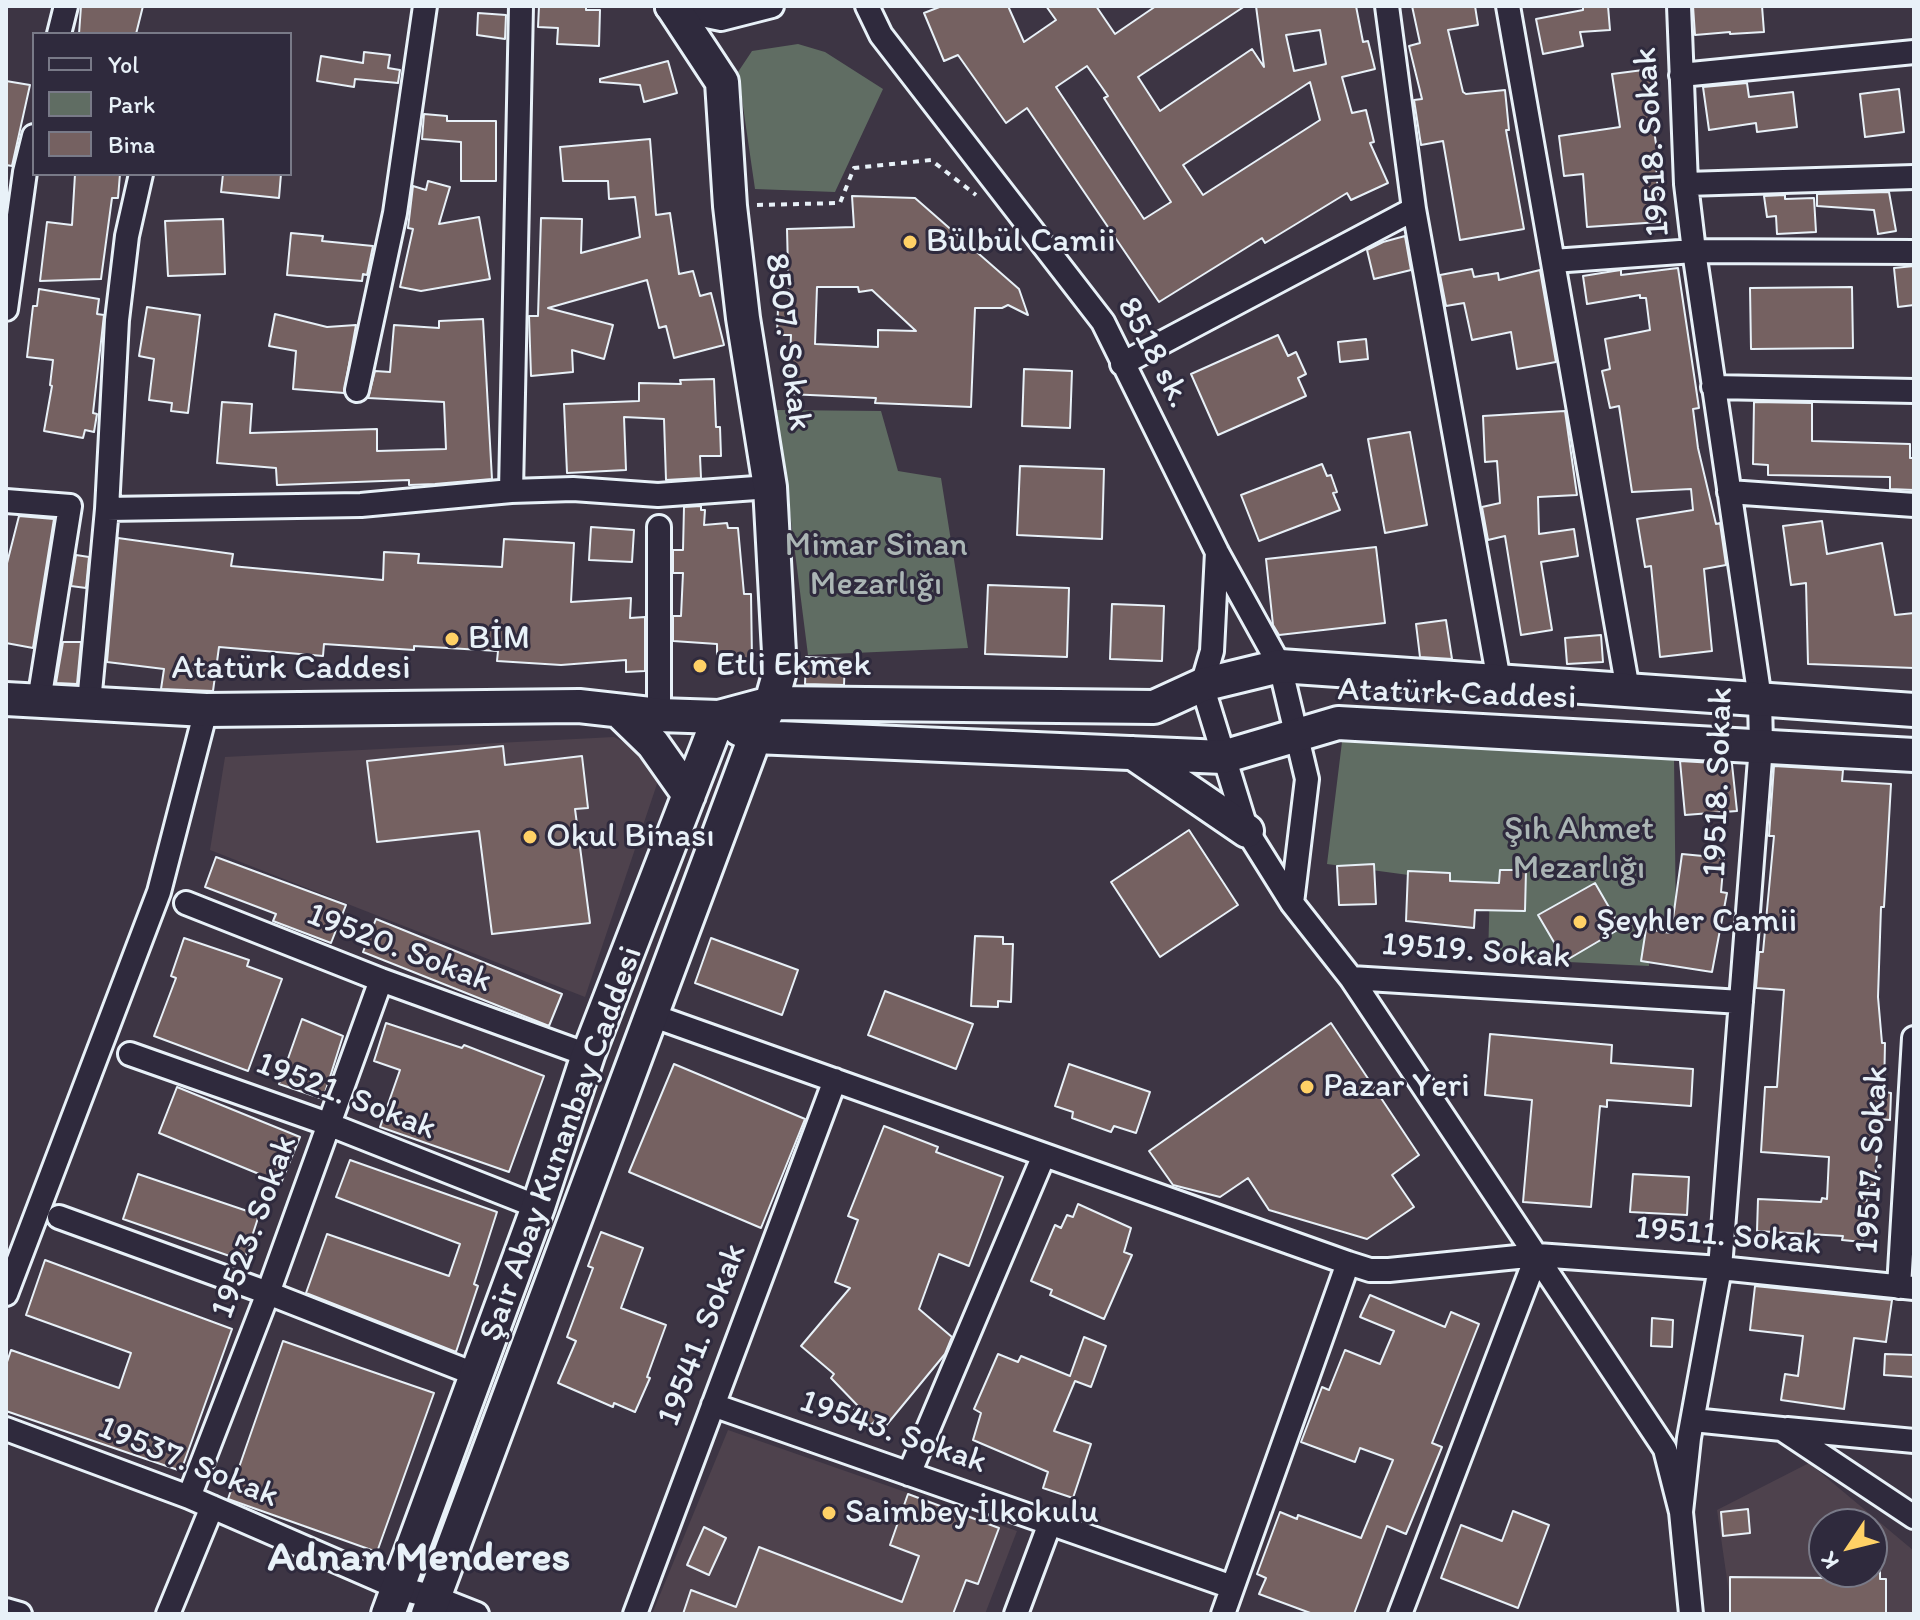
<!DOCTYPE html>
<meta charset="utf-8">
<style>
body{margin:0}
#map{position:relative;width:1920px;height:1620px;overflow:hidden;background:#3d3544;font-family:Itim,sans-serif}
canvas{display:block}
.frame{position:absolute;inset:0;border:8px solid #e8f1f8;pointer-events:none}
.legend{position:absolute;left:32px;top:32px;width:260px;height:144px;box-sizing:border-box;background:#2f2a3d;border:2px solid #797a88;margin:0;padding:10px 14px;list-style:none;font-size:24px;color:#e8f1f8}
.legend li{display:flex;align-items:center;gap:16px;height:40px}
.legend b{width:40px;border:2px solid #797a88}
.north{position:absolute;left:1808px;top:1508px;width:80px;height:80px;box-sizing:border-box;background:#2f2a3d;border:2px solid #797a88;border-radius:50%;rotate:235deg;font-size:22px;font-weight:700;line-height:32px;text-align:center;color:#e8f1f8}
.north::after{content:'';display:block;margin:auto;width:28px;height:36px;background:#ffd166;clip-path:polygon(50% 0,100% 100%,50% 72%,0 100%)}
</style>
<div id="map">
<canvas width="1920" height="1620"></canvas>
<div class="frame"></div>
<ul class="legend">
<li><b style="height:10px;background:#2f2a3d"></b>Yol</li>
<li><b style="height:22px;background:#606d63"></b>Park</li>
<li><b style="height:22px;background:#756161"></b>Bina</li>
</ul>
<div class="north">K</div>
</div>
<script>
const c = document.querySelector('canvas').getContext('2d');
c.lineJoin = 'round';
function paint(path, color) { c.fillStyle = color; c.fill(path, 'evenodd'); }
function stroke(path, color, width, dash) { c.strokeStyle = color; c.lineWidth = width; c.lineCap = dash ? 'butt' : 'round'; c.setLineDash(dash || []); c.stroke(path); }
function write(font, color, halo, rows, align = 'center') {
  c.font = font + ' Itim,sans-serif'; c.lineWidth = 6; c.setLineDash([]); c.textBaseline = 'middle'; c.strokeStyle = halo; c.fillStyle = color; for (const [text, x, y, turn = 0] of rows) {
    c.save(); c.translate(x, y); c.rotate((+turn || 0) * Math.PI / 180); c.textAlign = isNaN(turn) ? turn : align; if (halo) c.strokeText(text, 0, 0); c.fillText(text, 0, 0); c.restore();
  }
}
const built = new Path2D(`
 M614 737 641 751 658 781 585 997 210 850 225 757Z
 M728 1430 1017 1531 985 1614H652Z
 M1809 1463 1914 1551V1614H1732L1717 1510ZM1824 1524H1872V1572H1824Z`);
const green = new Path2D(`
 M798 44 825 52 883 89 835 192 755 189 738 72 752 51Z
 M777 410 881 411 898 471 941 478 968 648 808 655Z
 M1348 735 1674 757 1676 929 1646 926 1649 966 1488 958 1490 886 1327 864 1342 742Z`);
const building = new Path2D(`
 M81 6H143L136 34H79Z
 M539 6H586V10H600L599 46 557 44 558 28 538 27Z
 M942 6H1008L1024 42 1056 20 1046 6H1096L1115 34 1156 6H1245L1138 77 1160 111 1252 49 1264 67 1256 6H1356L1363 42 1368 41 1375 69 1342 77 1352 113 1366 110 1374 142 1370 143 1388 183 1351 200 1347 193 1265 243 1262 238 1159 302 1027 108 1006 123 958 55 944 61 924 13ZM1320 30 1326 64 1294 71 1286 35ZM1087 66 1108 96 1104 98 1171 202 1144 219 1056 87ZM1310 82 1320 120 1203 195 1183 165Z
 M1412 6H1475L1478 25 1448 30 1463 92 1466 94 1505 90 1509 130H1506L1524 229 1460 240 1443 141 1421 145 1414 100 1422 99 1409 46 1420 43Z
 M1583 6H1608L1610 30 1580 32 1583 46 1543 54 1536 19 1583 10Z
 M1693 6H1762L1764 32 1730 34V32L1695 35Z
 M478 13 506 15 505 39 477 35Z
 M364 52 390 55 388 68 400 70 398 83 355 79 354 87 317 81 321 56 363 63Z
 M668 61 677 93 644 102 640 85 600 82V79Z
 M1651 69 1657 109 1651 110 1659 164 1656 165 1660 222 1587 227 1583 174 1564 176 1559 136 1620 127 1612 74Z
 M6 81 30 85 12 166 6 165Z
 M1747 83 1749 97 1793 92 1797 127 1757 132 1756 123 1709 130 1703 87Z
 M1899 89 1904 132 1865 137 1860 94Z
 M424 114 447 116V121H496V181H461V142L422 139Z
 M650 139 656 215 670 213 679 274 693 271 700 296 711 293 724 345 674 358 666 326 659 328 647 280 548 308 613 325 604 359 572 350 573 372 531 376 529 316H538L541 218 582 219 581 253 640 237 635 197 609 199 608 181H563L560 147Z
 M75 174H120L118 198H112L101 279 40 281 47 222 72 225Z
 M223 174H281L279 198 221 192Z
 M428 181 450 187 439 224 479 217 490 279 421 291 400 287 413 229 408 228 413 186 426 190Z
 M1889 192 1896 231 1878 234 1874 210 1817 206V194Z
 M1785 195V199L1814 198 1816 232 1777 234 1776 216 1767 217 1764 196Z
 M852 196 915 198 1019 289 1028 315 1008 305 1002 308H975L971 407 875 403 876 398 788 394 791 335H777L778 308 789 309 787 229 854 227ZM817 287H858L859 292 872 290 916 331 878 330V347L815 344Z
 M223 219 225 274 168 276 165 221Z
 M291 233 323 236 322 241 373 246 367 275 363 274 362 281 287 275Z
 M1405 236 1411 270 1374 279 1367 250 1383 242Z
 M1914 266V305L1898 307 1894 268Z
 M1678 268 1699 408 1693 409 1698 448 1716 524 1720 523 1726 565 1704 569 1712 651 1660 657 1651 566 1645 567 1637 519 1693 510 1691 489 1632 492 1619 406 1610 408 1602 371 1610 369 1605 339 1650 330 1646 298H1640V295L1587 304 1583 276 1614 271 1621 270V275Z
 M1472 269 1474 277 1498 273 1499 280 1540 270 1556 362 1517 369 1511 332 1472 340 1464 303 1446 306 1440 275Z
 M1852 287 1853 348 1751 349 1750 288Z
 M39 289 99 299 97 314 104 315 93 413 97 414 94 432 85 430 83 438 44 431 52 386 50 385 53 360 27 357 33 306H37Z
 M147 307 200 315 188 413 171 411 172 403 149 400 154 359 139 356Z
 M275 314 327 327 356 325 344 393 293 389 296 351 269 346Z
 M483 319 492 479 435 484 409 485V480L277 485 276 468 217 463 222 402 252 404 250 433 377 429V451L446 449 444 402 368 398 375 371 390 372 394 325 439 328V321Z
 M1278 335 1288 356 1296 352 1306 374 1298 378 1306 396 1218 435 1191 374Z
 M1366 339 1368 359 1340 362 1338 342Z
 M1024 369 1072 371 1070 428 1022 426Z
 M714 379 716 427H720L721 456H700L701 478 666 480 664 419 624 417 626 470 567 473 564 404 639 401V383L681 384 680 380Z
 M1754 402 1812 403V441L1910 444V458H1914V490L1890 489V477L1768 475V465L1753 464Z
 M1565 411 1577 495 1538 497 1539 534 1574 529 1578 556 1541 562 1552 630 1521 635 1505 536 1488 540 1482 507 1500 503 1497 461 1485 462 1483 416Z
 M1410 432 1427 525 1385 533 1368 439Z
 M1322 464 1327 476 1331 475 1337 492 1333 493 1340 510 1259 541 1241 495Z
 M1020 466 1104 469 1102 539 1017 535Z
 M701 506V510H705L704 525 727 523 728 528H738L744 594H751L752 659H717V644L673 641V616H681L683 573H673V550H683L684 507Z
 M19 516 54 519 33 648 6 643V567Z
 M1822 521 1827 554 1882 543 1895 615 1914 613V668L1808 664 1806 583 1791 585 1783 526Z
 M591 527 634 530 632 562 589 560Z
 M118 538 233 554 231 566 383 580 384 552 419 554 418 563 502 567 504 539 574 543 571 602 631 598 630 618 645 617V671L626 672V660L561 665 497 661 498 651 414 646V650L324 644 323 656 219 647 213 691 161 689 164 669 107 662Z
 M1376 547 1385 623 1279 635 1273 625 1266 559Z
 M76 555 89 557 86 588 71 586Z
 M988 585 1069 588 1067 657 985 654Z
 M1112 604 1164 606 1162 661 1110 659Z
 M1446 620 1452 659 1420 657 1416 624Z
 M1601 635 1603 662 1567 664 1565 638Z
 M63 642H81L77 684 56 683Z
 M806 657 845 659 844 685 805 684Z
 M503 746 505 765 582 756 588 808 575 809 590 923 492 934 479 831 377 842 367 761Z
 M1680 761 1732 764 1737 811 1685 815Z
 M1774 766 1843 770 1842 781 1891 784 1884 907H1881L1878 997 1882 1043H1885L1884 1092 1891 1093 1890 1120 1879 1119 1875 1185H1868L1863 1242 1842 1240 1843 1236 1757 1231 1758 1199 1821 1202 1822 1198 1827 1199 1829 1157 1761 1152 1765 1087H1777L1784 990 1756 988 1759 952H1763L1774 836H1769Z
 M1189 830 1238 905 1160 957 1111 882Z
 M1682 854 1724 858 1721 892 1727 893 1712 972 1641 961 1646 929 1671 933Z
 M216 857 346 905 331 943 273 921 276 914 205 887Z
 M1374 864 1376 904 1339 905 1337 866Z
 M1500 870H1526L1525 911 1475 910 1474 928 1406 921 1408 871 1450 873V881L1499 883Z
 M1595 883 1621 928 1565 961 1538 915Z
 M376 919 562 994 549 1026 363 952Z
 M975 936 1003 937V944H1013L1011 1002 998 1001V1007L971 1006Z
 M184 938 249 960 247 966 282 979 248 1071 154 1036 176 978 171 976Z
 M711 938 798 970 782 1015 695 983Z
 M885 991 973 1024 956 1069 868 1035Z
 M302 1019 343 1036 323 1099 279 1084Z
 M386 1023 462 1048 464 1045 544 1076 509 1172 380 1127 400 1070 374 1061Z
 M1331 1023 1419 1155 1392 1175 1414 1207 1367 1239 1269 1210 1248 1178 1220 1197 1173 1185 1149 1151Z
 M1490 1034 1612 1045 1611 1063 1693 1069 1691 1106 1607 1100V1107L1600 1106 1591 1207 1523 1202 1532 1100 1485 1095Z
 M674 1064 805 1119 761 1228 629 1172Z
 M1069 1064 1150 1092 1136 1133 1114 1126 1111 1132 1072 1118 1073 1112 1055 1106Z
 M177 1087 300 1137 281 1183 159 1133Z
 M884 1126 938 1147 936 1152 1003 1177 969 1266 939 1254 919 1309 952 1337 945 1354 884 1428 875 1421 871 1425 854 1410 858 1406 831 1378 834 1374 801 1346 850 1288 835 1282 858 1220 848 1216Z
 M350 1160 497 1212 474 1284 478 1286 456 1352 306 1293 327 1234 449 1276 460 1244 336 1197Z
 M138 1174 259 1215 244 1261 123 1219Z
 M1633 1174 1689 1177 1687 1215 1630 1212Z
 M1078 1204 1131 1228 1124 1252 1132 1255 1104 1319 1050 1295 1052 1290 1031 1281 1055 1225 1061 1228 1067 1215 1073 1217Z
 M601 1232 643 1248 621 1308 666 1325 647 1377 650 1378 635 1412 614 1403 613 1407 558 1383 576 1341 567 1337 593 1268 588 1266Z
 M45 1260 232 1329 181 1471 6 1411V1365L11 1350 119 1388 131 1353 26 1315Z
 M1755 1286 1892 1300 1886 1342 1854 1338 1844 1409 1781 1400 1785 1374 1798 1376 1803 1336 1750 1330Z
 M1370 1295 1445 1327 1451 1312 1479 1324 1432 1443 1442 1447 1406 1534 1387 1526 1354 1614H1313L1259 1594 1266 1578 1257 1574 1280 1512 1297 1519 1298 1515 1361 1538 1393 1460 1360 1448 1355 1462 1301 1442 1322 1387 1329 1390 1345 1350 1380 1364 1394 1331 1360 1317Z
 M1652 1318 1673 1320 1672 1347 1651 1346Z
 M1084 1337 1106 1346 1091 1387 1075 1381 1054 1431 1091 1444 1073 1498 1043 1488 1048 1472 973 1440 981 1413 974 1409 998 1354 1018 1362 1021 1356 1070 1376Z
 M283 1341 434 1393 377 1552 228 1499Z
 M1885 1354 1914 1355V1377L1884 1375Z
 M908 1494 999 1528 978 1584 966 1580 953 1614H683L691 1590 736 1607 759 1547 902 1602 919 1556 890 1545Z
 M1748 1509 1750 1533 1723 1536 1721 1512Z
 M1513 1511 1549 1525 1518 1608 1441 1578 1461 1525 1502 1541Z
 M704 1527 726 1538 709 1575 687 1565Z
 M1827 1572H1880V1579H1886V1614H1730V1577L1827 1578Z`);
const path = new Path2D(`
 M757 205 840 203 854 168 931 160 976 195`);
const street = new Path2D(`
 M867 6 881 35 1103 322 1217 552 1280 666 1307 779 1292 903
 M1387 6 1414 209 1499 681
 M1508 6 1628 690
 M1679 6 1686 184 1694 251 1760 699 1761 746 1720 1268 1689 1438 1681 1512
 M667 8 721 19 772 6
 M59 34 66 6
 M1681 75 1914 52
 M1686 184 1914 177
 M1553 261 1694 251 1914 252
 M6 309 25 172 34 136
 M1122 364 1414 209
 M1713 387 1914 391
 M357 390 395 213 425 6
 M511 491 521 6
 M1729 492 1914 505
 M6 501 70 506 39 701
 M107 509 361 505 511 491 573 489 658 495 770 487
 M659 527V715
 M1217 552 1212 651 1202 685 1247 831 1292 903 1351 978 1665 1449 1681 1512 1691 1614
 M89 703 107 509 117 320 127 236 141 174
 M186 903 381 980 588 1055
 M1351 978 1741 1002
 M651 1015 1348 1263
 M130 1054 328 1124 538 1207
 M59 1217 268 1293 477 1375
 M1899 1287 1914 1038
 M6 1294 159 892 206 710
 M713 1405 1232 1587
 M1693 1420 1782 1429 1914 1517
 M6 1429 189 1497 398 1588 434 1597 477 1614
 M1787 1429 1914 1441
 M909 1474 1044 1155
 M189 1497 268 1293 381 980
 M6 1610 20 1614
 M168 1614 212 1507
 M635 1614 835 1080
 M1016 1614 1050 1523
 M1223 1614 1348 1263 1370 1270H1389L1537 1255 1720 1268 1914 1288
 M1400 1614 1537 1255`);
const secondary = new Path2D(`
 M6 699 206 710 579 706 659 715 719 717 771 703 1154 707 1202 685 1280 666 1914 710
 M619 711 653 744 689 795
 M739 729 755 737 1223 757 1338 723 1914 755
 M1133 753 1247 831
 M388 1614 538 1207 588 1055 719 717
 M428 1614 755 737 771 703 780 671 770 487 743 318 730 206 722 82 672 6`);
const markers = [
 [910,242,8,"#ffd166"],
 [452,639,8,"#ffd166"],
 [700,666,8,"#ffd166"],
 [530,837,8,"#ffd166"],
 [1580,922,8,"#ffd166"],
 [1307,1087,8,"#ffd166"],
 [829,1513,8,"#ffd166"]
];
const streetNames = [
 ["19518. Sokak",1653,142,-94],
 ["8507. Sokak",787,342,82],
 ["8518 sk.",1153,353,62],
 ["Atatürk Caddesi",291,669],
 ["Atatürk Caddesi",1457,695,2],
 ["19518. Sokak",1719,782,-88],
 ["19520. Sokak",399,949,21],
 ["19519. Sokak",1476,952,4],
 ["19521. Sokak",346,1097,21],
 ["Şair Abay Kunanbay Caddesi",562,1144,-70],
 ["19517. Sokak",1873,1160,-87],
 ["19523. Sokak",255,1227,-70],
 ["19511. Sokak",1728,1237,5],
 ["19541. Sokak",703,1335,-69],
 ["19543. Sokak",893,1433,19],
 ["19537. Sokak",188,1463,22]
];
const poiNames = [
 ["Bülbül Camii",926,242],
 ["BİM",468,639],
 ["Etli Ekmek",716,666],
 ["Okul Binası",546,837],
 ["Şeyhler Camii",1596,922],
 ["Pazar Yeri",1323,1087],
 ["Saimbey İlkokulu",845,1513]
];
const parkNames = [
 ["Mimar Sinan",876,546],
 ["Mezarlığı",876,585],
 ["Şıh Ahmet",1579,830],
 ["Mezarlığı",1579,869]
];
const districtNames = [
 ["Adnan Menderes",419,1559]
];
paint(built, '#4e424d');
paint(green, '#606d63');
paint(building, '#756161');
stroke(building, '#e8f1f8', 2);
stroke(street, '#e8f1f8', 28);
stroke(secondary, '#e8f1f8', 38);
stroke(path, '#e8f1f8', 4, [6, 6]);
stroke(street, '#2f2a3d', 22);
stroke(secondary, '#2f2a3d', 32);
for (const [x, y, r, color] of markers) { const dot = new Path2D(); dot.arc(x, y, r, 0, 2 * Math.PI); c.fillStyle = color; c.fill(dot); stroke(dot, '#2f2a3d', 3); }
write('34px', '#e8f1f8', '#2f2a3d', streetNames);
write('34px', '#e8f1f8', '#2f2a3d', poiNames, 'left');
write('34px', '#abb6b5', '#2f2a3d', parkNames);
write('bold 42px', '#e8f1f8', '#2f2a3d', districtNames);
</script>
